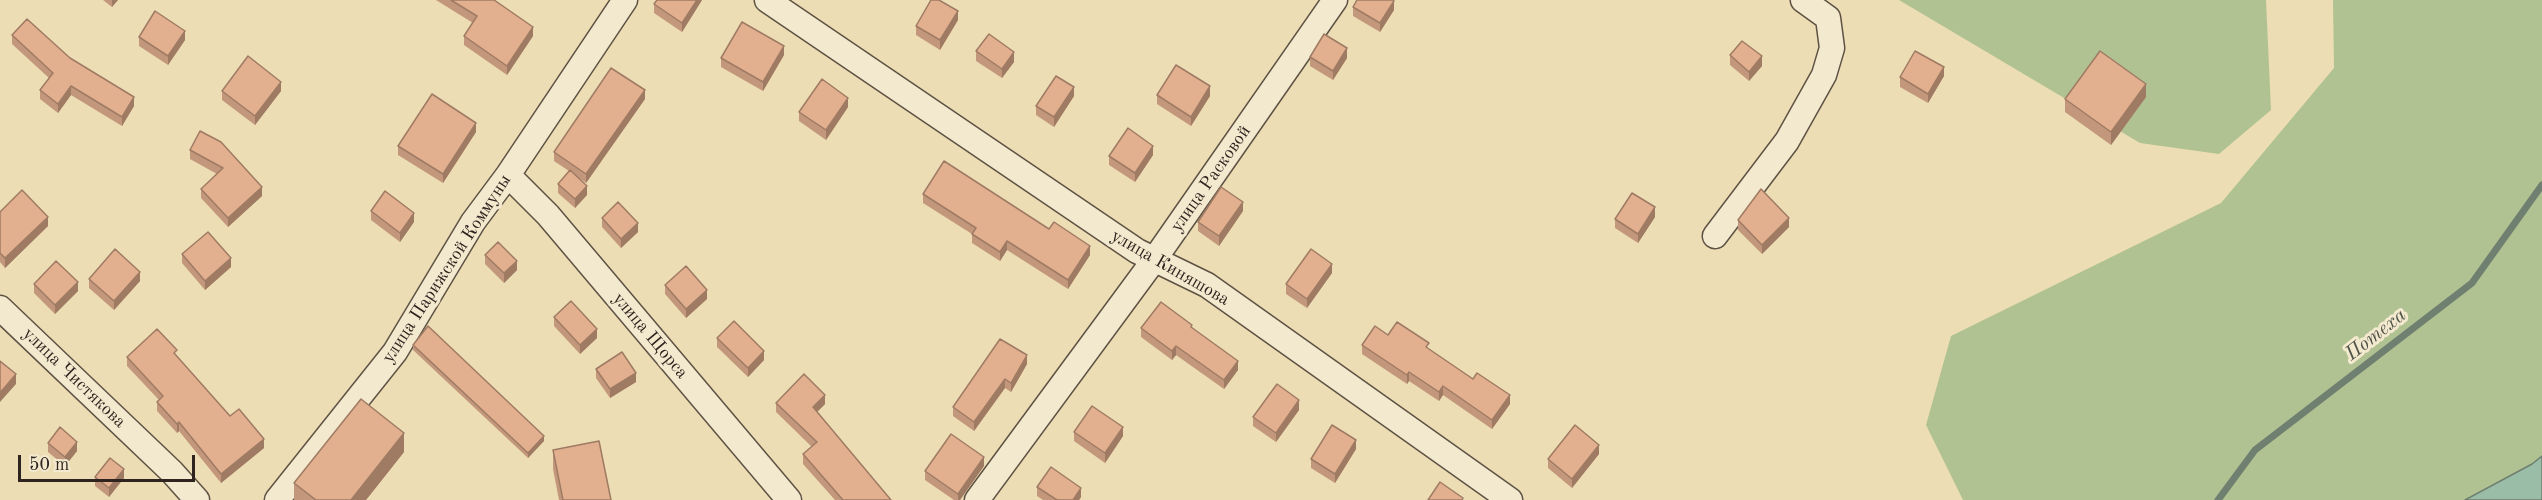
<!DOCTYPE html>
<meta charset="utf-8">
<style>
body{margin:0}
#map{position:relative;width:2542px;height:500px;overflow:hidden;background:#ecddb4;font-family:"Old Standard TT",serif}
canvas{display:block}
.scale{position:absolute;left:18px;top:455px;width:177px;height:27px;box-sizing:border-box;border:3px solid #2e231e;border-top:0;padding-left:8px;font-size:18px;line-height:21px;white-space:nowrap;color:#2e231e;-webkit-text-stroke:4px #f3e9ce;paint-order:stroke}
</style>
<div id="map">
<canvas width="2542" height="500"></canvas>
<div class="scale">50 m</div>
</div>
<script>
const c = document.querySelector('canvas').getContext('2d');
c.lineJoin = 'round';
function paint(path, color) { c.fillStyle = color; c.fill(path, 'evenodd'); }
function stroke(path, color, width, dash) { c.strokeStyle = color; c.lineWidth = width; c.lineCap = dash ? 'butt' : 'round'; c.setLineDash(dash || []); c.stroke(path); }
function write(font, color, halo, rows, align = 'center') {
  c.font = font + ' "Old Standard TT",serif'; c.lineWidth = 6; c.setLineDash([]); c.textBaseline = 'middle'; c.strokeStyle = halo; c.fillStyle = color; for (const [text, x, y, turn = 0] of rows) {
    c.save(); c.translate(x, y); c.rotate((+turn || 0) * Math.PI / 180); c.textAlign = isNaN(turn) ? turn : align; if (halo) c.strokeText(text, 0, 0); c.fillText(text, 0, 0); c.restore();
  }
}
const green = new Path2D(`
 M1899 0H2266L2271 110 2219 154 2140 143Z
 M2333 0H2542V456L2532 464 2465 500H1963L1926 425 1951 336 2221 203 2334 68Z`);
const water = new Path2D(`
 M2542 456V500H2465L2532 464Z`);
const stream = new Path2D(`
 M2218 500 2255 450 2472 283 2542 185`);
const minor = new Path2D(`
 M767 0 1137 251 1207 285 1510 500
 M508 175 548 215 789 500
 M1715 236 1787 141 1824 75 1832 48 1828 18 1803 0
 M0 308 172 472 197 500
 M277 500 395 352 473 222 508 175 625 0
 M977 500 1154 260 1335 0`);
const wall = new Path2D(`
 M103 0H118L112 7Z
 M436 0H494L533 36 507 75 464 45V36L473 23Z
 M702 0 682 32 654 13V4Z
 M1353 7 1394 10 1380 32 1353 16Z
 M958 20 940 50 916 35V26Z
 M12 35 70 58 134 106 122 126 71 95 58 113 40 99V90L49 78 12 44Z
 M139 37 185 40 168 65 139 46Z
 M976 51 1014 62 1002 78 976 61Z
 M784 55 763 91 721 67V58Z
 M1730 55 1762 66 1749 81 1730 65Z
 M1310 57 1347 58 1333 80 1310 66Z
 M1944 76 1928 103 1900 87V77Z
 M222 91H281L255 125 222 100Z
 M1157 95 1210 96 1191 126 1157 104Z
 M1074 96 1054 127 1036 115V106Z
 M2146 97 2111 145 2065 112V99Z
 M645 99 586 183 575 175 587 195 575 208 558 193V184L569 171 554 161V152Z
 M848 107 826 140 799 121V112Z
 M476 132 443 183 398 155V146Z
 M221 142 262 196 228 227 201 198V189L217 174 190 159V150Z
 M1153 155 1135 182 1109 165V156Z
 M923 194 1090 255 1068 289 1007 250 1000 261 972 243V234L923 203Z
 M371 211 414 222 400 242 371 220Z
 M1243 211 1219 246 1198 231V222Z
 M0 212 48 226 5 268 0 262Z
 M1655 217 1638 243 1615 228V219Z
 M602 218 638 232 621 248 602 227Z
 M1738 220 1789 227 1762 254 1738 230Z
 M182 254 231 267 205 290 182 263Z
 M485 255 517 270 504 283 485 264Z
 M1332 273 1307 308 1286 294V284Z
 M89 279 140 281 114 310 89 288Z
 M34 284 78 291 55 314 34 293Z
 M665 285 707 299 686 318 665 294Z
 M554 317 597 338 580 354 554 326Z
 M1141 328H1192L1238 370 1224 389 1176 355 1172 360 1141 337Z
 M717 338 764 360 748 377 717 347Z
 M413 345 544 441 528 458 413 350Z
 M1362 345 1429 349 1510 404 1492 429 1443 395 1439 401 1409 381 1407 384 1362 354Z
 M177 356 230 416 264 448 221 483 179 431 177 433 157 411V402L159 400 127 366V357Z
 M1027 364 1011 392 1005 388 974 431 953 416V407Z
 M596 369 636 382 610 398 596 378Z
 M776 403 825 404 817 412 891 500H835L803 464V454L812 447 776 412Z
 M1299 410 1276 442 1253 426V417Z
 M1074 432 1123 436 1105 463 1074 441Z
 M48 443 77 451 65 466 48 452Z
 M1356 449 1335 483 1311 468V459Z
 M553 450 611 500H559L553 469Z
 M404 452 366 500H294V483Z
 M1599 454 1572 488 1548 468V459Z
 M984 466 960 500H954L925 480V471Z
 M95 477 124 478 109 497 95 486Z
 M1037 487 1081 497 1079 500H1043L1037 496Z`);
const shadedWall = new Path2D(`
 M112 0H118L112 7Z
 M697 0H702L682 32V23Z
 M1394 1V10L1380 32V23Z
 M958 11V20L940 50V40Z
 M533 27V36L507 75V66Z
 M185 31V40L168 65V56Z
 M784 46V55L763 91V82Z
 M1347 48V58L1333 80V71Z
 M1014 52V62L1002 78V69Z
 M1762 56V66L1749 81V72Z
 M1944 67V76L1928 103V94Z
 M281 82V91L255 125V116Z
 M2146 84V97L2111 145V132Z
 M71 86V95L58 113V104Z
 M1210 86V96L1191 126V117Z
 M1074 87V96L1054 127V117Z
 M645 90V99L586 183V174Z
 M134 97V106L122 126V117Z
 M848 98V107L826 140V130Z
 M476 123V132L443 183V174Z
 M1153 146V155L1135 182V173Z
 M587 186V195L575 208V199Z
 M262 187V196L228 227V218Z
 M1243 202V211L1219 246V236Z
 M1655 207V217L1638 243V234Z
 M414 213V222L400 242V233Z
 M48 217V226L5 268V258Z
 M1789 218V227L1762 254V245Z
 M638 223V232L621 248V239Z
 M1007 241V250L1000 261V252Z
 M1090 246V255L1068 289V280Z
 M231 258V267L205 290V281Z
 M517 261V270L504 283V273Z
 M1332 264V273L1307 308V299Z
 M140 272V281L114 310V301Z
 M78 282V291L55 314V305Z
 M707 290V299L686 318V309Z
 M597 329V338L580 354V345Z
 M1176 346V355L1172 360V351Z
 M764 351V360L748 377V368Z
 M1027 355V364L1011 392V383Z
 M1238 361V370L1224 389V380Z
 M1409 372V381L1407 384V375Z
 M636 373V382L610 398V389Z
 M16 374V384L0 402V393Z
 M1005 379V388L974 431V422Z
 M1443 386V395L1439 401V392Z
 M825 395V404L813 416V407Z
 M1510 395V404L1492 429V420Z
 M1299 400V410L1276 442V433Z
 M179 422V431L177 433V424Z
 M1123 427V436L1105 463V453Z
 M404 433V452L366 500H351Z
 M544 436V441L528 458V453Z
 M264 439V448L221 483V474Z
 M1356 440V449L1335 483V474Z
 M77 442V451L65 466V457Z
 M1599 445V454L1572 488V479Z
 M984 457V466L960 500H958V494Z
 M124 469V478L109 497V488Z
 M1081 488V497L1079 500H1073Z`);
const building = new Path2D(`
 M451 0H494L533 27 507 66 464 36 477 16Z
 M657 0H697L682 23 654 4Z
 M931 0H939L958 11 940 40 916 26Z
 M1357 0H1393L1394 1 1380 23 1353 7Z
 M155 11 185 31 168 56 139 37Z
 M27 19 70 58 134 97 122 117 71 86 58 104 40 90 53 73 12 35Z
 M742 22 784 46 763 82 721 58Z
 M989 34 1014 52 1002 69 976 51Z
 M1324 34 1347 48 1333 71 1310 57Z
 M1742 41 1762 56 1749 72 1730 55Z
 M1915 51 1944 67 1928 94 1900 77Z
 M2100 51 2146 84 2111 132 2065 99Z
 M248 56 281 82 255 116 222 91Z
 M1176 65 1210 86 1191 117 1157 95Z
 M611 68 645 90 586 174 554 152Z
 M1056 76 1074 87 1054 117 1036 106Z
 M822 79 848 98 826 130 799 112Z
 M432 94 476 123 443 174 398 146Z
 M1128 128 1153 146 1135 173 1109 156Z
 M200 131 221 142 262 187 228 218 201 189 223 168 190 150Z
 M944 161 1049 229 1054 222 1090 246 1068 280 1007 241 1000 252 972 234 976 228 923 194Z
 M570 170 587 186 575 199 558 184Z
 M1221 187 1243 202 1219 236 1198 222Z
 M1761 189 1789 218 1762 245 1738 220Z
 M22 190 48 217 5 258 0 253V212Z
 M385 191 414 213 400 233 371 211Z
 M1632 193 1655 207 1638 234 1615 219Z
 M618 202 638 223 621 239 602 218Z
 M208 232 231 258 205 281 182 254Z
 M498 242 517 261 504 273 485 255Z
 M115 249 140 272 114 301 89 279Z
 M1311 249 1332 264 1307 299 1286 284Z
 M56 261 78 282 55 305 34 284Z
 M686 266 707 290 686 309 665 285Z
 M571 301 597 329 580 345 554 317Z
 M1161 302 1192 325 1191 327 1238 361 1224 380 1176 346 1172 351 1141 328Z
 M734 321 764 351 748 368 717 338Z
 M1397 322 1429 343 1426 347 1473 379 1477 373 1510 395 1492 420 1443 386 1439 392 1409 372 1407 375 1362 345 1375 326 1388 335Z
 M428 326 544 436 528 453 413 345Z
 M157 329 177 350 174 353 230 416 239 409 264 439 221 474 179 422 177 424 157 402 163 396 127 357Z
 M1000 339 1027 355 1011 383 1005 379 974 422 953 407Z
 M622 352 636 373 610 389 596 369Z
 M0 361 16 374 0 393Z
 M804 374 825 395 813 407 891 500H843L803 454 817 442 776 403Z
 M1277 384 1299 400 1276 433 1253 417Z
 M361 399 404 433 351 500H316L294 483Z
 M1092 406 1123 427 1105 453 1074 432Z
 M1332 425 1356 440 1335 474 1311 459Z
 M1575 425 1599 445 1572 479 1548 459Z
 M60 427 77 442 65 457 48 443Z
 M951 434 984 457 958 494 925 471Z
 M599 441 611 500H563L553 450Z
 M110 458 124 469 109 488 95 477Z
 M1051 467 1081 488 1073 500H1057L1037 487Z
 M1440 482 1463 498 1462 500H1428Z`);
const streetNames = [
 ["улица Расковой",1211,179,-55],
 ["улица Киняшова",1170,268,30],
 ["улица Парижской Коммуны",447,269,-57],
 ["улица Щорса",650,336,50],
 ["улица Чистякова",74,378,44]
];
const waterNames = [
 ["Потеха",2376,335,-38]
];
paint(green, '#b1c292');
paint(water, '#9abda7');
stroke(water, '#6f7f70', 1.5);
stroke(stream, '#6f7f70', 7);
stroke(minor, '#5e5244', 27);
stroke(minor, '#f3e9ce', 24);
paint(wall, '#c3977b');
paint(shadedWall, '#9f7b64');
paint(building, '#e3b08f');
stroke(building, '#9f7b64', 1.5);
write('18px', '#2e231e', '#f3e9ce', streetNames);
write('italic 20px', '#4e5147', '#f3e9ce', waterNames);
</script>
